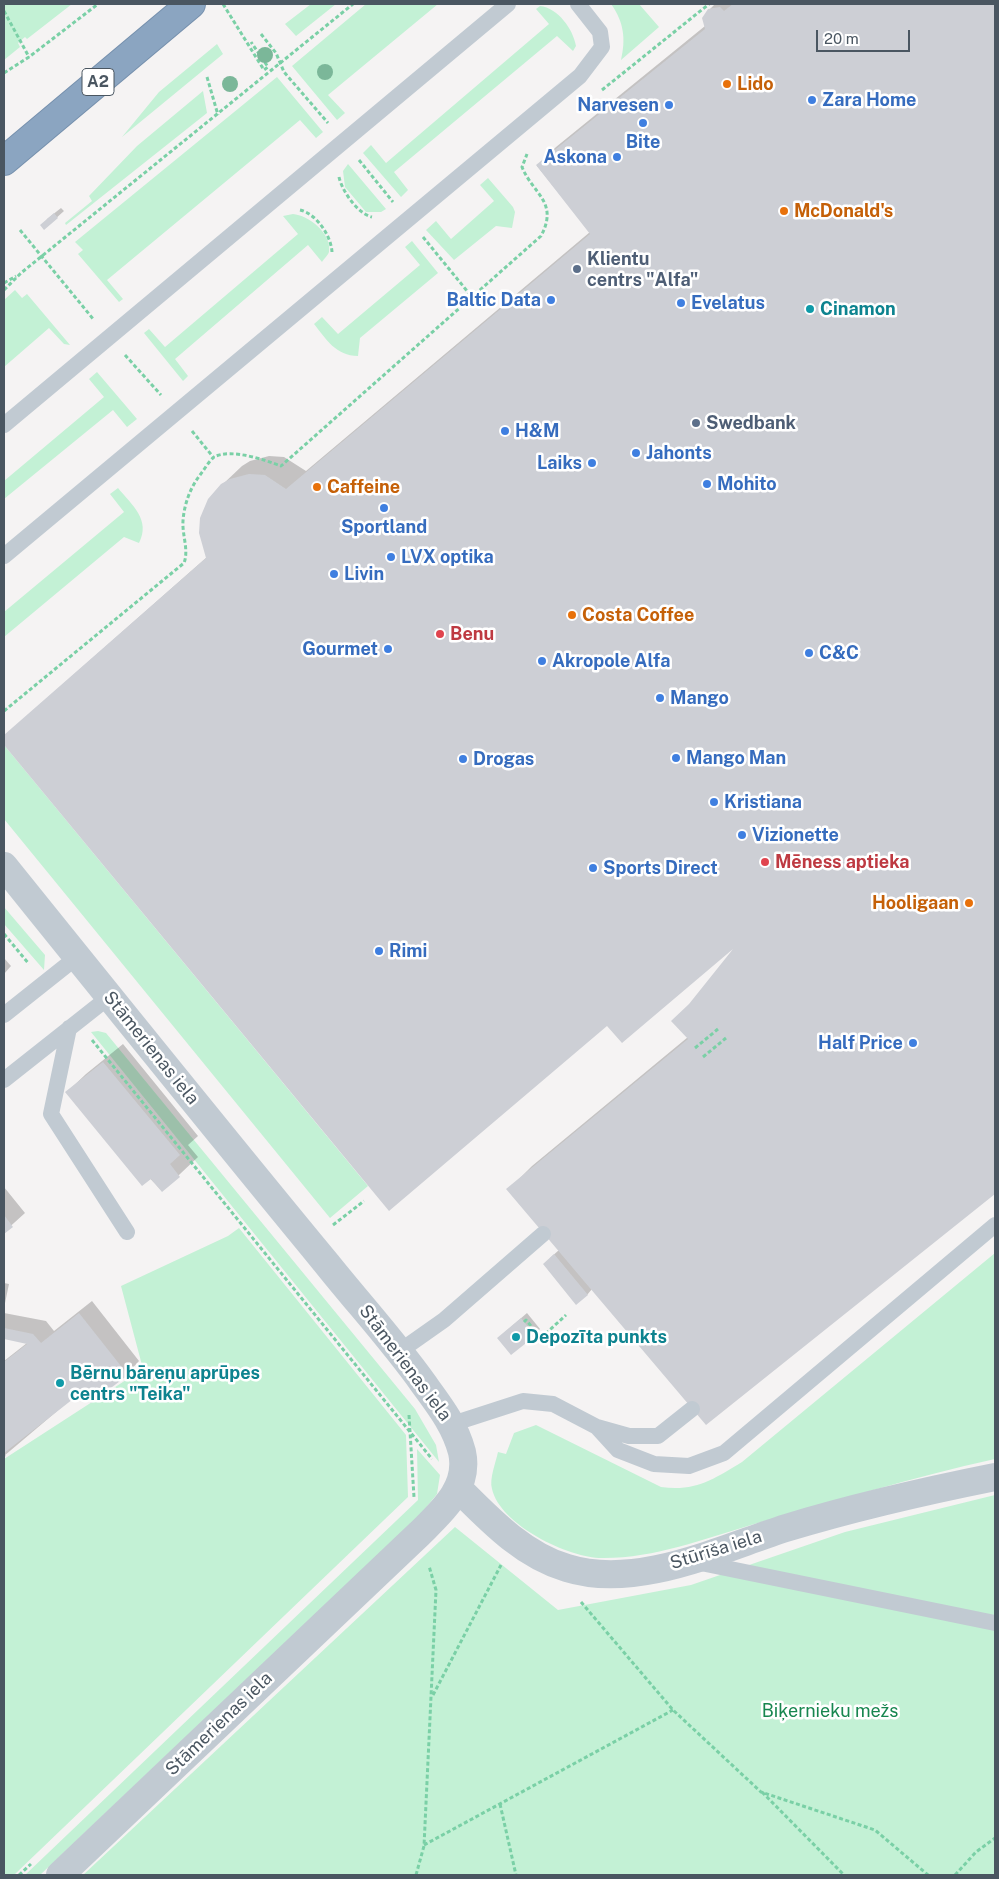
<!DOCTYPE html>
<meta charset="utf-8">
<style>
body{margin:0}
#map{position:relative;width:999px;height:1879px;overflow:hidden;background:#f5f3f3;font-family:"Public Sans",sans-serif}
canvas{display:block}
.frame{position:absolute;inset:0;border:5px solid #4a5661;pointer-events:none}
.scale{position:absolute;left:816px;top:30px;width:94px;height:22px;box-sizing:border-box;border:2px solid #4a5661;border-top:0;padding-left:6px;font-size:15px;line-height:18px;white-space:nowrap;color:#4a5661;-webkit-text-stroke:4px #fff;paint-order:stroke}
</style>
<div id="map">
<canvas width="999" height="1879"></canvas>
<div class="frame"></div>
<div class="scale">20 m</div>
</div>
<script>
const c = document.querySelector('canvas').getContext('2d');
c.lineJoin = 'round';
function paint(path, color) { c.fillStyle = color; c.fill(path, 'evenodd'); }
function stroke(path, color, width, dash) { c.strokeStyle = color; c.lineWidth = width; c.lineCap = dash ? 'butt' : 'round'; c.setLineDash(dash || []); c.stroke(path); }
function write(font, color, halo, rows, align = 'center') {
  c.font = font + ' "Public Sans",sans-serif'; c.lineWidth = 5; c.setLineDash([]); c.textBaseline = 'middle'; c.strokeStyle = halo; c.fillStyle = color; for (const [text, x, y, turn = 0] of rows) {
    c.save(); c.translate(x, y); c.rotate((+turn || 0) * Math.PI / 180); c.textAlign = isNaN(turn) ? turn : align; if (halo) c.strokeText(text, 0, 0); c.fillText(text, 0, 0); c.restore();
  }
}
const green = new Path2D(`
 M4 4H72L27 39 25 37 18 43 20 47 4 60Z
 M311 4H336L296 36 285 24Z
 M366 4H438L328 95 345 113 337 120 292 66Z
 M611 4H639L659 27 621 60C626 39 624 22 611 4Z
 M540 6C558 8 573 29 576 46L573 51 557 36 394 172 408 190 401 197 363 153 371 145 386 163 549 24 536 9Z
 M217 44 223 54 122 137 159 92Z
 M277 77 323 132 316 138 300 120 107 280 123 299 119 302 78 254 83 250 75 242Z
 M203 91 207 113 66 225 65 223 92 201 89 196 137 146Z
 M348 164 386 209 381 212H366L345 187 343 171Z
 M488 178 513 207 515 212 512 228 496 226 454 260 426 230 436 221 451 239 494 201 480 185Z
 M293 214C308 215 332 233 329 252 328 255 324 259 322 262L308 245 175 359 188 376 183 381 144 333 149 329 165 347 298 234 283 216Z
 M412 241 438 273 360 338 358 356C336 356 326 339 314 324L322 317 338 334 420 265 405 247Z
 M15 290 22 298 27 294 70 345 64 344 49 328 4 367V300Z
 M97 372 137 419 127 427 113 410 4 499V481L104 397 89 379Z
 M118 488C132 505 151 520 139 543L124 537 4 637V612L124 512 110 494Z
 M4 745 368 1186 330 1218 4 819Z
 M4 907 45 955 44 970 4 924Z
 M98 1031 106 1033 415 1409 436 1445 439 1462 91 1032Z
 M239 1228 406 1435 408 1497 14 1875H4V1459L143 1369 121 1286 228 1236Z
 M995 1253V1459C913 1477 832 1502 751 1525 704 1539 655 1558 604 1558 570 1559 500 1525 492 1489 489 1479 496 1462 498 1452L506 1454 514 1433 536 1425 661 1487C695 1492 714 1479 742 1462Z
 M417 1449 440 1475 437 1494 420 1515 40 1875H25L418 1500Z
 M995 1495V1875H83L455 1527 558 1610 691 1585 845 1532Z`);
const shadow = new Path2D(`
 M715 4H995V1192L706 1423 592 1289 587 1295 550 1258 559 1250 508 1190 532 1166 688 1037 734 949 733 947 607 1025 389 1209 4 743V736L207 557 222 485 242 466 250 461 269 456 284 457 306 471 590 232 537 166 556 147 705 26 709 10Z
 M61 208 64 211 44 229 47 219Z
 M4 958 11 966 4 974Z
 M123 1044 198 1136 188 1145 198 1157 162 1191 67 1092 86 1074Z
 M4 1187 25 1213 4 1232Z
 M4 1283 9 1284 4 1308Z
 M92 1301 139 1361 127 1374 82 1390 4 1456V1361L27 1343 4 1338V1313L46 1321 54 1331Z
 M527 1313 540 1329 534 1335 505 1332Z`);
const building = new Path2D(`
 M733 4H995V1194L706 1425 506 1189 688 1039 671 1021 689 1004 733 949 622 1043 607 1026 389 1211 4 745V735L206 558 199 533 200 518 208 499 221 484 230 479 249 474 265 475 286 489 590 234 536 165 705 29 702 18 708 9 720 7 724 11Z
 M54 213 58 218 44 230 40 225Z
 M103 1062 180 1155 170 1164 180 1177 162 1192 151 1179 142 1186 65 1092Z
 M4 1215 13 1227 4 1234Z
 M554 1254 588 1295 576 1305 543 1264Z
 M79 1313 128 1375 91 1403 82 1392 4 1453 6 1456 4 1457V1362L27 1344 4 1339V1328L33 1334 41 1343Z
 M521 1318 535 1336 511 1355 497 1338Z`);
const path = new Path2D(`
 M223 4 264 70 268 67 251 42
 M4 11 29 57
 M261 34 276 53 284 72 328 123
 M4 73 29 57 98 4
 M207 77 218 115
 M602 90 709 4
 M359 160 393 202
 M339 177C342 191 358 214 372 217
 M300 210C317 214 331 236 332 252
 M20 230 94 320
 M423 237 472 297
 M4 283 16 276
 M4 290 21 273 353 4
 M125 355 161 395
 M192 431 214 458
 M4 711 184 563C189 550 182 535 183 521 184 505 190 488 200 475 204 470 209 461 214 457 231 448 265 460 281 466L541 236C559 202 533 194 522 167L527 154
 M4 934 29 964
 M92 1040 432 1459
 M695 1048 718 1029
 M703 1057 726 1038
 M333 1225 364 1201
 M524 1322 526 1320 541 1338 566 1315
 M409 1415 414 1497
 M581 1602 673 1710 761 1792 875 1830 928 1875
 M433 1695 501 1565
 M762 1792 844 1875
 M500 1804 516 1875
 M424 1845 673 1710
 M19 1875 31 1864
 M416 1875 424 1846 436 1590 429 1566
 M955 1875 976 1852 995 1838`);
const lane = new Path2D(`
 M4 425 508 4
 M4 556 580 76 602 47 600 32 578 4
 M4 1015 77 957
 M69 1028 51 1114 127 1232
 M4 1080 109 997
 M400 1351 444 1320 543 1234
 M452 1424 523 1401 553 1404 597 1427 629 1436H658L692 1409
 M597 1427 618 1450 654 1464 689 1466 724 1453 995 1225
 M696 1562 995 1623`);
const street = new Path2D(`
 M4 866C111 999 218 1132 327 1264 359 1304 393 1341 423 1383 439 1405 455 1425 462 1452 470 1488 441 1512 419 1534L60 1875
 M459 1489C490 1520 523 1555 567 1568 637 1590 720 1549 786 1528 855 1507 925 1491 995 1477`);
const highway = new Path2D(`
 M4 161 191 4`);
const trees = [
 [265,55],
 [325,72],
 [230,84]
];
const markers = [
 [727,84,5,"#e8710a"],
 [812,100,5,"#3f7fe0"],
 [669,105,5,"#3f7fe0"],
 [643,123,5,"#3f7fe0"],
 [617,157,5,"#3f7fe0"],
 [784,211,5,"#e8710a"],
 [577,269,5,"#5c6f8a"],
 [551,300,5,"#3f7fe0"],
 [681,303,5,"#3f7fe0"],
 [810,309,5,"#0f9aa8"],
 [696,423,5,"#5c6f8a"],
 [505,431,5,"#3f7fe0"],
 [636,453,5,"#3f7fe0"],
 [592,463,5,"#3f7fe0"],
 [707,484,5,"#3f7fe0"],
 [317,487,5,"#e8710a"],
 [384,508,5,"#3f7fe0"],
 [391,557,5,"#3f7fe0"],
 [334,574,5,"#3f7fe0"],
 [572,615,5,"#e8710a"],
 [440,634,5,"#e0444e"],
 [388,649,5,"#3f7fe0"],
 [809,653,5,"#3f7fe0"],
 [542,661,5,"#3f7fe0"],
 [660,698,5,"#3f7fe0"],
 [676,758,5,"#3f7fe0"],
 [463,759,5,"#3f7fe0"],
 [714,802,5,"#3f7fe0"],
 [742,835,5,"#3f7fe0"],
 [765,862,5,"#e0444e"],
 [593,868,5,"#3f7fe0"],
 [969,903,5,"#e8710a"],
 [379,951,5,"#3f7fe0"],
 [913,1043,5,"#3f7fe0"],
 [516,1337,5,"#0f9aa8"],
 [60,1383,5,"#0f9aa8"]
];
const shields = [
 [98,82,32]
];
const shieldNames = [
 ["A2",98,82]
];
const foodNames = [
 ["Lido",737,84],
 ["McDonald's",794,211],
 ["Caffeine",327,487],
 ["Costa Coffee",582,615],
 ["Hooligaan",959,903,"right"]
];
const shopNames = [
 ["Zara Home",822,100],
 ["Narvesen",659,105,"right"],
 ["Bite",643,142,"center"],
 ["Askona",607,157,"right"],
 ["Baltic Data",541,300,"right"],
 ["Evelatus",691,303],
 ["H&M",515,431],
 ["Jahonts",646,453],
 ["Laiks",582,463,"right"],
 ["Mohito",717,484],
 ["Sportland",384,527,"center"],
 ["LVX optika",401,557],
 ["Livin",344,574],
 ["Gourmet",378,649,"right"],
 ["C&C",819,653],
 ["Akropole Alfa",552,661],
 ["Mango",670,698],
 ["Mango Man",686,758],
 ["Drogas",473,759],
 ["Kristiana",724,802],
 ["Vizionette",752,835],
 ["Sports Direct",603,868],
 ["Rimi",389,951],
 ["Half Price",903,1043,"right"]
];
const serviceNames = [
 ["Klientu",587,259],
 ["centrs \"Alfa\"",587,280],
 ["Swedbank",706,423]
];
const cultureNames = [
 ["Cinamon",820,309],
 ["Depozīta punkts",526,1337],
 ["Bērnu bāreņu aprūpes",70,1373],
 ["centrs \"Teika\"",70,1394]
];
const healthNames = [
 ["Benu",450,634],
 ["Mēness aptieka",775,862]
];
const streetNames = [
 ["Stāmerienas iela",151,1048,51],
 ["Stāmerienas iela",405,1363,53],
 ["Stūrīša iela",716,1550,-17],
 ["Stāmerienas iela",219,1724,-44]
];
const parkNames = [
 ["Biķernieku mežs",830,1711]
];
paint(green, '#c3f1d5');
paint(shadow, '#0003');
paint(building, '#cdcfd5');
stroke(highway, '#7690ad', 30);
stroke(path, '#7ad0a6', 3, [4, 2.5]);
stroke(lane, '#c1cad2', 16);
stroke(street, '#c1cad2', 28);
stroke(highway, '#8ba5c1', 28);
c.fillStyle = '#7bb799';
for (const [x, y] of trees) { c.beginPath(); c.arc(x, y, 8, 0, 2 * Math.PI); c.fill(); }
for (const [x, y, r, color] of markers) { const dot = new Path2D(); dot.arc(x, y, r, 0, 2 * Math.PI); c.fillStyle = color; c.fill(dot); stroke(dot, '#fff', 2); }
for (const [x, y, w] of shields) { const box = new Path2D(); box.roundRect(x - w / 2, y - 13.5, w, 27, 4); c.fillStyle = '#fff'; c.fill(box); stroke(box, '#4a5661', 1); }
write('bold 16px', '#4a5661', null, shieldNames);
write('bold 18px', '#c56008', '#fff', foodNames, 'left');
write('bold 18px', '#366cbe', '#fff', shopNames, 'left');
write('bold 18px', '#4e5e75', '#fff', serviceNames, 'left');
write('bold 18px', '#0d838f', '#fff', cultureNames, 'left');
write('bold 18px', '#be3a42', '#fff', healthNames, 'left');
write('18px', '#4a5661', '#fff', streetNames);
write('18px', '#17864f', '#fff', parkNames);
</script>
